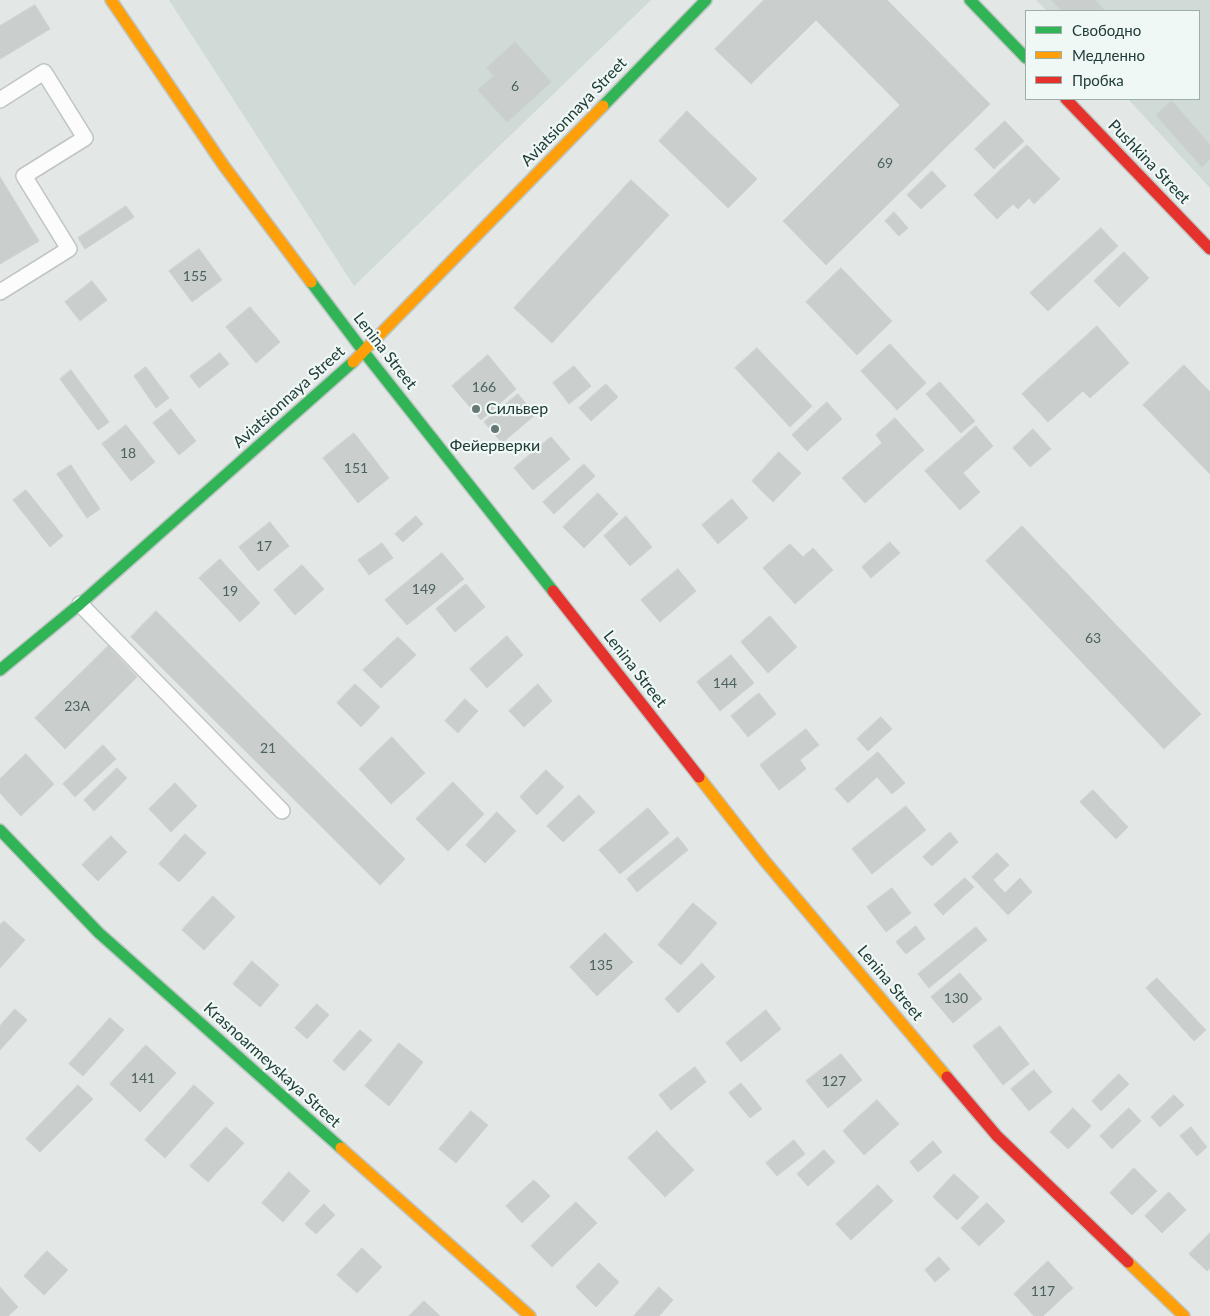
<!DOCTYPE html>
<meta charset="utf-8">
<style>
body{margin:0}
#map{position:relative;width:1210px;height:1316px;overflow:hidden;background:#e3e8e7;font-family:Lato,sans-serif}
canvas{display:block}
.legend{position:absolute;left:1025px;top:10px;width:175px;height:90px;box-sizing:border-box;background:#f0f8f5;border:1px solid #9dadaa;margin:0;padding:6px 9px;list-style:none;font-size:15px;color:#203c39}
.legend li{display:flex;align-items:center;gap:10px;height:25px}
.legend b{width:25px;border:1px solid #9dadaa}
</style>
<div id="map">
<canvas width="1210" height="1316"></canvas>
<ul class="legend">
<li><b style="height:6px;background:#30b455"></b>Свободно</li>
<li><b style="height:6px;background:#ff9f0a"></b>Медленно</li>
<li><b style="height:6px;background:#e5322d"></b>Пробка</li>
</ul>
</div>
<script>
const c = document.querySelector('canvas').getContext('2d');
c.lineJoin = 'round';
function paint(path, color) { c.fillStyle = color; c.fill(path, 'evenodd'); }
function stroke(path, color, width, dash) { c.strokeStyle = color; c.lineWidth = width; c.lineCap = dash ? 'butt' : 'round'; c.setLineDash(dash || []); c.stroke(path); }
function write(font, color, halo, rows, align = 'center') {
  c.font = font + ' Lato,sans-serif'; c.lineWidth = 4.5; c.setLineDash([]); c.textBaseline = 'middle'; c.strokeStyle = halo; c.fillStyle = color; for (const [text, x, y, turn = 0] of rows) {
    c.save(); c.translate(x, y); c.rotate((+turn || 0) * Math.PI / 180); c.textAlign = isNaN(turn) ? turn : align; if (halo) c.strokeText(text, 0, 0); c.fillText(text, 0, 0); c.restore();
  }
}
const built = new Path2D(`
 M169 0H651L354 286Z
 M1036 0H1210V188L1128 99H1199V11H1047Z`);
const building = new Path2D(`
 M764 0H887L990 104 826 265 783 221 900 105 816 20 751 84 715 49Z
 M1052 0H1095L1105 11H1062Z
 M35 5 50 29 0 59V26Z
 M515 42 551 82 507 122 478 90 494 76 487 68Z
 M1172 101 1210 145V159L1202 167 1156 115Z
 M687 111 757 179 728 208 659 141Z
 M1005 121 1024 141 994 169 975 149Z
 M1027 145 1060 179 1034 204 1029 198 1018 209 1013 204 997 219 974 195Z
 M932 171 946 186 921 209 907 195Z
 M0 177 39 241 0 264Z
 M631 180 669 215 552 343 514 308Z
 M126 206 134 217 85 249 78 238Z
 M894 212 908 228 899 236 885 221Z
 M1101 228 1118 246 1048 311 1030 293Z
 M199 249 222 280 192 302 169 271Z
 M1124 252 1149 278 1119 307 1094 281Z
 M841 268 892 321 857 355 806 302Z
 M92 281 107 300 80 321 65 302Z
 M250 307 280 342 256 363 226 327Z
 M1097 326 1129 363 1090 398 1083 391 1048 422 1022 394Z
 M890 344 926 383 897 410 861 371Z
 M757 348 812 406 790 427 735 368Z
 M220 353 229 364 199 388 190 376Z
 M488 355 516 389 481 420 452 386Z
 M1184 365 1210 392V474L1143 405Z
 M574 366 591 386 569 404 553 383Z
 M146 367 169 398 156 408 134 376Z
 M71 370 109 422 98 430 60 379Z
 M940 382 975 421 961 433 926 394Z
 M606 384 618 397 591 421 579 408Z
 M518 394 535 415 502 443 484 422Z
 M827 402 842 419 807 451 792 435Z
 M171 409 196 441 179 455 153 423Z
 M895 418 924 450 865 503 842 478 882 443 876 435Z
 M126 425 155 462 131 481 102 444Z
 M976 426 993 446 963 473 980 492 960 510 925 471Z
 M1033 429 1051 449 1030 467 1013 448Z
 M354 433 389 478 358 503 323 458Z
 M551 437 570 459 533 490 514 468Z
 M779 452 801 473 773 502 752 481Z
 M584 464 595 476 554 514 543 502Z
 M71 465 100 509 87 518 57 474Z
 M26 490 63 536 50 547 13 500Z
 M598 493 618 514 584 548 563 527Z
 M732 499 748 518 718 544 702 525Z
 M416 516 423 524 403 542 395 534Z
 M626 516 652 547 630 566 604 536Z
 M270 522 289 546 258 571 239 547Z
 M1022 526 1201 714 1164 749 986 561Z
 M890 542 900 553 871 578 862 567Z
 M382 543 393 558 369 575 358 560Z
 M790 544 803 557 813 548 833 570 795 604 763 568Z
 M442 553 464 579 407 625 385 600Z
 M220 559 260 603 240 622 199 578Z
 M302 565 324 589 295 615 274 590Z
 M678 569 696 591 660 622 641 600Z
 M466 584 485 607 455 632 436 609Z
 M156 611 405 859 380 885 131 637Z
 M770 616 797 647 768 673 741 642Z
 M507 636 523 655 487 688 470 669Z
 M398 637 416 655 381 688 363 670Z
 M108 646 137 677 120 694 90 664Z
 M731 655 754 683 720 711 697 682Z
 M90 664 120 694 65 749 35 718Z
 M355 684 380 707 361 727 337 703Z
 M538 684 552 701 524 727 509 711Z
 M759 693 776 714 748 737 731 716Z
 M465 699 478 711 458 733 445 721Z
 M881 717 892 729 868 751 857 739Z
 M806 729 819 745 800 760 806 769 779 790 760 765Z
 M392 737 425 773 391 804 359 769Z
 M103 745 116 759 75 797 63 784Z
 M878 752 905 783 892 794 877 777 848 803 835 789Z
 M26 754 54 784 21 816 0 793V779Z
 M117 768 127 778 94 811 84 800Z
 M546 770 564 787 537 815 520 797Z
 M453 782 484 814 448 851 416 819Z
 M175 783 197 806 171 832 149 809Z
 M1093 790 1128 827 1116 839 1080 802Z
 M579 795 595 812 563 842 547 826Z
 M906 806 926 830 872 874 852 849Z
 M648 808 669 833 620 874 599 850Z
 M497 812 516 831 485 863 466 845Z
 M950 832 958 842 932 866 923 857Z
 M185 834 206 853 179 882 159 864Z
 M111 836 127 852 98 881 82 865Z
 M678 837 688 850 637 892 627 879Z
 M997 853 1009 865 993 880 1005 893 1020 878 1032 892 1008 915 972 877Z
 M965 878 974 887 943 915 934 905Z
 M892 888 911 913 886 932 867 907Z
 M213 896 235 917 204 950 182 930Z
 M693 903 717 923 681 965 658 945Z
 M4 921 25 940 0 968V925Z
 M916 926 925 939 906 954 896 942Z
 M976 927 987 940 929 988 918 974Z
 M605 933 633 962 597 996 570 967Z
 M252 961 279 985 260 1007 233 984Z
 M702 963 715 977 678 1013 665 999Z
 M960 973 982 999 953 1023 931 997Z
 M1157 978 1206 1030 1194 1041 1146 988Z
 M317 1004 329 1015 307 1039 295 1028Z
 M15 1009 27 1020 0 1050V1026Z
 M766 1010 781 1029 741 1062 726 1043Z
 M110 1018 124 1030 83 1076 69 1064Z
 M1000 1026 1029 1064 1003 1085 973 1046Z
 M360 1030 372 1040 344 1071 333 1061Z
 M399 1043 423 1062 389 1106 365 1086Z
 M146 1045 176 1073 140 1112 110 1084Z
 M841 1054 862 1080 828 1108 806 1081Z
 M695 1067 706 1082 671 1110 659 1095Z
 M1034 1070 1052 1092 1029 1111 1011 1089Z
 M1119 1074 1129 1084 1101 1111 1092 1101Z
 M741 1083 762 1109 750 1118 729 1093Z
 M78 1085 93 1099 40 1152 26 1139Z
 M194 1085 214 1103 165 1158 145 1140Z
 M1174 1095 1184 1105 1160 1127 1151 1117Z
 M877 1100 899 1124 864 1155 843 1131Z
 M1073 1108 1091 1126 1068 1149 1050 1132Z
 M1129 1108 1141 1121 1112 1149 1100 1136Z
 M471 1111 488 1125 456 1163 439 1149Z
 M226 1127 244 1143 208 1182 190 1166Z
 M1191 1127 1207 1147 1197 1156 1180 1136Z
 M657 1131 694 1170 665 1197 628 1158Z
 M794 1140 805 1154 777 1176 766 1163Z
 M933 1141 942 1152 918 1172 910 1162Z
 M824 1150 835 1162 808 1186 797 1174Z
 M1134 1168 1157 1191 1132 1215 1110 1193Z
 M289 1172 310 1191 283 1222 262 1203Z
 M954 1174 979 1197 957 1220 933 1197Z
 M534 1180 550 1196 522 1223 506 1206Z
 M878 1185 893 1201 851 1240 836 1224Z
 M1169 1192 1186 1210 1162 1233 1145 1216Z
 M576 1202 597 1223 552 1267 531 1246Z
 M987 1203 1005 1221 979 1246 961 1228Z
 M324 1204 335 1215 316 1234 305 1224Z
 M1210 1233V1268L1207 1271 1189 1254Z
 M362 1248 382 1267 357 1293 337 1275Z
 M47 1251 68 1270 44 1295 24 1276Z
 M939 1257 950 1269 935 1282 925 1270Z
 M1048 1261 1073 1288 1043 1316H1034L1014 1294Z
 M599 1263 619 1282 596 1307 576 1287Z
 M0 1287 18 1307 8 1316H0Z
 M659 1287 673 1300 659 1316H634Z
 M424 1301 440 1316H409Z`);
const lane = new Path2D(`
 M0 100 44 72 85 138 24 176 69 249 0 292
 M80 604 282 811`);
const fast = new Path2D(`
 M970 0 1026 58
 M603 106 706 0
 M311 282 364 352 553 591
 M0 670 80 604 353 362
 M0 830 99 933 341 1148`);
const slow = new Path2D(`
 M111 0 224 166 311 282
 M353 362 603 106
 M699 777 764 860 947 1077
 M341 1148 530 1316
 M1128 1262 1184 1316`);
const jam = new Path2D(`
 M1066 99 1210 249
 M553 591 699 777
 M947 1077 997 1136 1128 1262`);
const markers = [
 [476,409,5,"#647876"],
 [495,429,5,"#647876"]
];
const numberNames = [
 ["6",515,86],
 ["69",885,163],
 ["155",195,276],
 ["166",484,387],
 ["18",128,453],
 ["151",356,468],
 ["17",264,546],
 ["149",424,589],
 ["19",230,591],
 ["63",1093,638],
 ["144",725,683],
 ["23А",77,706],
 ["21",268,748],
 ["135",601,965],
 ["130",956,998],
 ["141",143,1078],
 ["127",834,1081],
 ["117",1043,1291]
];
const streetNames = [
 ["Aviatsionnaya Street",574,112,-46],
 ["Pushkina Street",1149,162,46],
 ["Lenina Street",385,351,52],
 ["Aviatsionnaya Street",289,397,-42],
 ["Lenina Street",635,669,52],
 ["Lenina Street",890,983,50],
 ["Krasnoarmeyskaya Street",272,1065,42]
];
const poiNames = [
 ["Сильвер",486,409],
 ["Фейерверки",495,446,"center"]
];
paint(built, '#d0dad7');
paint(building, '#cacfce');
stroke(building, '#cbd1d0', 1);
stroke(lane, '#c0c5c4', 18);
stroke(fast, '#bec6c4', 14);
stroke(slow, '#bec6c4', 14);
stroke(jam, '#bec6c4', 14);
stroke(lane, '#fbfcfb', 15);
stroke(fast, '#30b455', 11);
stroke(slow, '#ff9f0a', 11);
stroke(jam, '#e5322d', 11);
for (const [x, y, r, color] of markers) { const dot = new Path2D(); dot.arc(x, y, r, 0, 2 * Math.PI); c.fillStyle = color; c.fill(dot); stroke(dot, '#f0f8f5', 2); }
write('14px', '#4b625f', null, numberNames);
write('16px', '#203c39', '#f0f8f5', streetNames);
write('16px', '#203c39', '#f0f8f5', poiNames, 'left');
</script>
